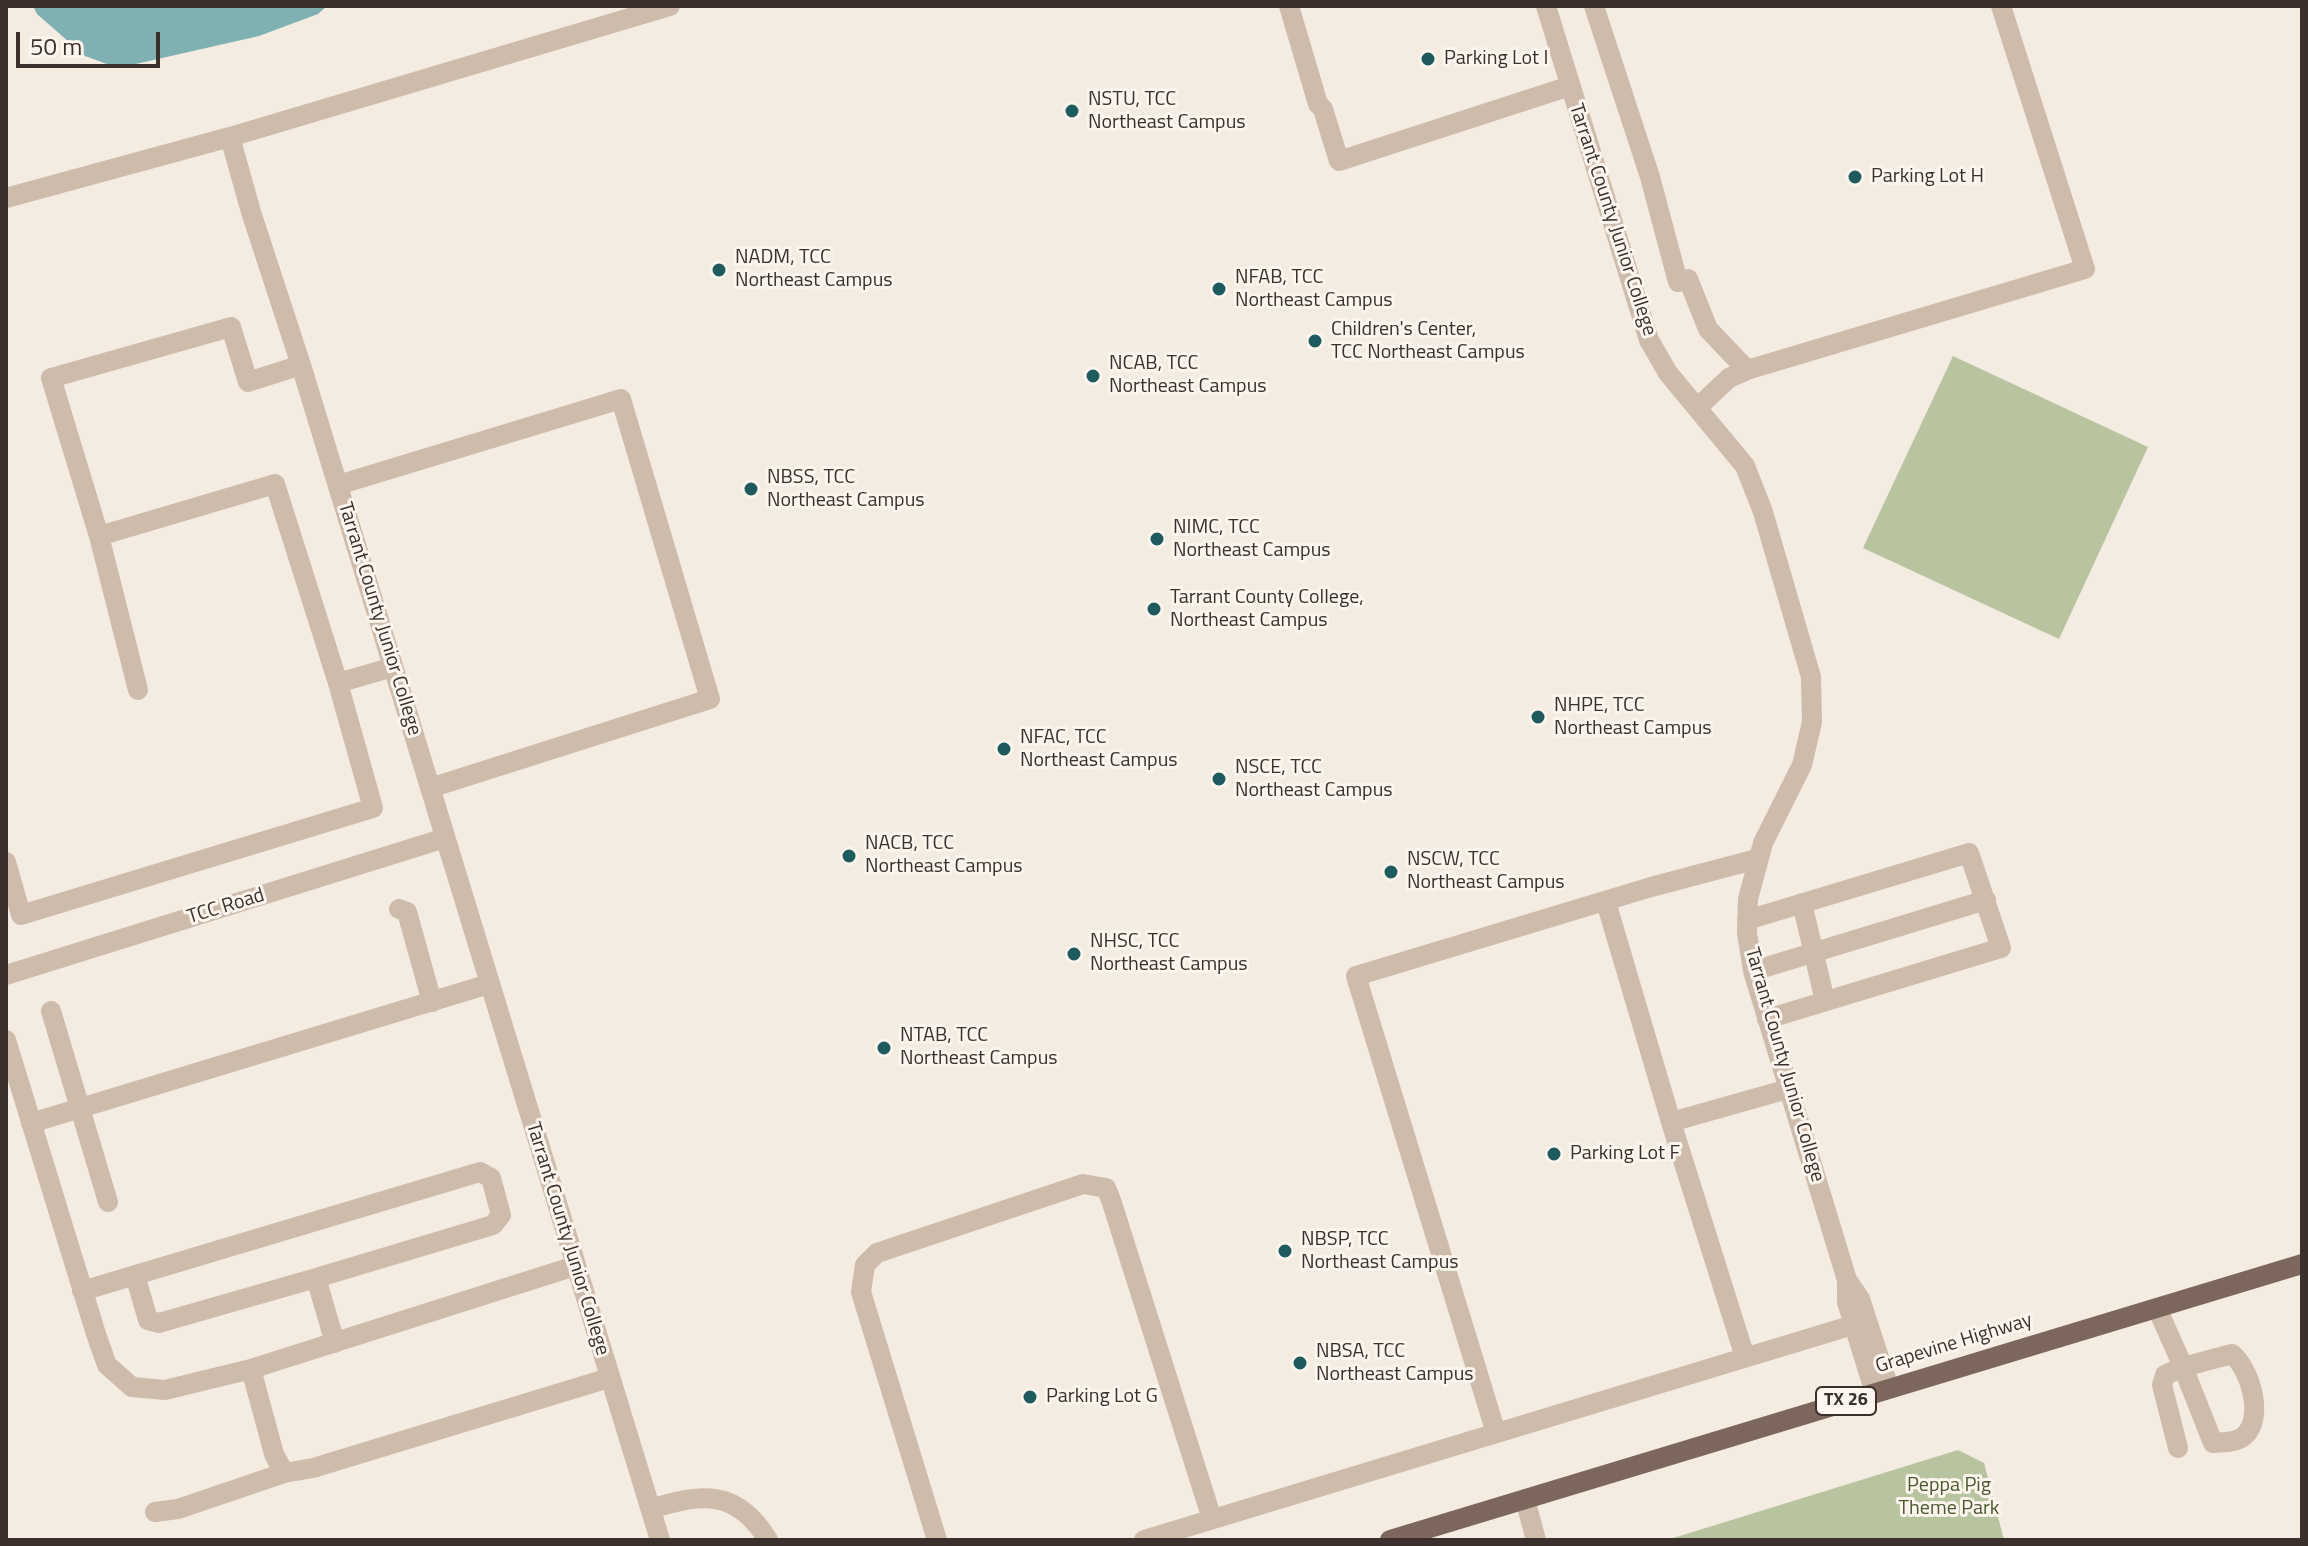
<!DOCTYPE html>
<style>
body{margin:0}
#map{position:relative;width:2308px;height:1546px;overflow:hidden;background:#f4ebe1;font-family:"Titillium Web",sans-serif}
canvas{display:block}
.frame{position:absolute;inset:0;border:8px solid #3b302b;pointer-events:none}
.scale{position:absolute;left:16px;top:32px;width:144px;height:36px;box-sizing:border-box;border:4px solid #3b302b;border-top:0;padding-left:10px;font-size:24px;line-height:28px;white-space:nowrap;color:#3b302b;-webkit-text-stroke:6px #fbf5ee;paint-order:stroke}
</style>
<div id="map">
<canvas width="2308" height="1546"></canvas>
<div class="frame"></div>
<div class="scale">50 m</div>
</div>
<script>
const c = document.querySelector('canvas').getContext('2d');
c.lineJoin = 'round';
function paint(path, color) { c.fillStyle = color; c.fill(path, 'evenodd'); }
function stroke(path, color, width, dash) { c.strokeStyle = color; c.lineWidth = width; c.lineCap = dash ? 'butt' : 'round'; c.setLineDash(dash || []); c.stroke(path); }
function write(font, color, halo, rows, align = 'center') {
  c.font = font + ' "Titillium Web",sans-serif'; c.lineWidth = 6; c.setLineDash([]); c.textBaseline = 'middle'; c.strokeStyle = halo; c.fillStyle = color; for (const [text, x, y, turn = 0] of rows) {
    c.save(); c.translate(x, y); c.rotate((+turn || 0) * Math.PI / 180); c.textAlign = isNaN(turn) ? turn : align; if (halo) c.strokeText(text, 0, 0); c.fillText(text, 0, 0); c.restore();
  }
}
const green = new Path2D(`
 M1953 356 2148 447 2059 639 1863 548Z
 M1958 1450 1984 1463 2004 1540H1667Z`);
const water = new Path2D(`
 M33 6H327L318 14 259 36 118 68 85 56 37 14Z`);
const minor = new Path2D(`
 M1289 6 1318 104 1323 109 1339 161 1570 86
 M1546 6 1649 340 1668 373 1745 466 1763 512 1811 677 1812 722 1802 765 1763 843 1748 899 1747 933 1753 971 1847 1280 1860 1299 1889 1388
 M1594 6 1650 177 1678 282
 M6 198 230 137
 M1688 279 1708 329 1747 370
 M1697 408 1729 378 1747 370 2085 269 2001 6
 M338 485 621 399 710 699 430 788
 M338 683 393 667
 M138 690 99 536 51 378 231 327 248 382 301 365
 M6 862 21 915 373 808 338 683 275 484 99 536
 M1606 902 1671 1122 1745 1357
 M1802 903 1825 1001
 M399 909 407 912 432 1002
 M1747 920 1969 853 2001 948 1767 1019
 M1753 971 1986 900
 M6 975 445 838
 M51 1011 108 1202
 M6 1040 96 1334 107 1365 132 1387 165 1390 251 1369 575 1266
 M1671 1122 1788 1089
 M31 1123 489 984
 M135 1275 148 1320 159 1323 316 1278
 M1847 1280V1302L1875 1393
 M82 1291 480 1172 491 1178 501 1215 493 1225 316 1278 335 1343
 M2157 1308 2181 1362 2183 1367 2213 1443C2223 1442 2236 1443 2244 1436 2265 1418 2250 1369 2232 1354L2183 1367 2165 1375 2162 1385 2178 1448
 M251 1369 274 1454 284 1473 313 1468 609 1378
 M1496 1433 1356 976 1651 887 1757 859
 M1525 1499 1536 1540
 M651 1509C702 1493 737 1489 768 1540
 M155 1512 178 1509 284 1473
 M660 1540 301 365 251 212 230 137 670 6
 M937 1540 861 1292 865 1265 877 1253 1083 1184 1106 1188 1111 1200 1212 1519
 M1144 1540 1853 1325`);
const major = new Path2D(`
 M1390 1540 2302 1264`);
const markers = [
 [1428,59,8,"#1f5a5e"],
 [1072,111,8,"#1f5a5e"],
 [1855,177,8,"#1f5a5e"],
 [719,270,8,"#1f5a5e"],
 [1219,289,8,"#1f5a5e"],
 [1315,341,8,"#1f5a5e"],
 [1093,376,8,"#1f5a5e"],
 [751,489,8,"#1f5a5e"],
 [1157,539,8,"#1f5a5e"],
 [1154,609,8,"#1f5a5e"],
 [1538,717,8,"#1f5a5e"],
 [1004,749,8,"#1f5a5e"],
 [1219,779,8,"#1f5a5e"],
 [849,856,8,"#1f5a5e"],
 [1391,872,8,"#1f5a5e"],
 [1074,954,8,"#1f5a5e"],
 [884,1048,8,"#1f5a5e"],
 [1554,1154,8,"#1f5a5e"],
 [1285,1251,8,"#1f5a5e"],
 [1300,1363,8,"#1f5a5e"],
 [1030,1397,8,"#1f5a5e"]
];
const shields = [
 [1846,1401,60]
];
const shieldNames = [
 ["TX 26",1846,1401]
];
const poiNames = [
 ["Parking Lot I",1444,59],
 ["NSTU, TCC",1088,100],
 ["Northeast Campus",1088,123],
 ["Parking Lot H",1871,177],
 ["NADM, TCC",735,258],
 ["Northeast Campus",735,281],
 ["NFAB, TCC",1235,278],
 ["Northeast Campus",1235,301],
 ["Children's Center,",1331,330],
 ["TCC Northeast Campus",1331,353],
 ["NCAB, TCC",1109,364],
 ["Northeast Campus",1109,387],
 ["NBSS, TCC",767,478],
 ["Northeast Campus",767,501],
 ["NIMC, TCC",1173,528],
 ["Northeast Campus",1173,551],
 ["Tarrant County College,",1170,598],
 ["Northeast Campus",1170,621],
 ["NHPE, TCC",1554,706],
 ["Northeast Campus",1554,729],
 ["NFAC, TCC",1020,738],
 ["Northeast Campus",1020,761],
 ["NSCE, TCC",1235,768],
 ["Northeast Campus",1235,791],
 ["NACB, TCC",865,844],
 ["Northeast Campus",865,867],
 ["NSCW, TCC",1407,860],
 ["Northeast Campus",1407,883],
 ["NHSC, TCC",1090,942],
 ["Northeast Campus",1090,965],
 ["NTAB, TCC",900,1036],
 ["Northeast Campus",900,1059],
 ["Parking Lot F",1570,1154],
 ["NBSP, TCC",1301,1240],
 ["Northeast Campus",1301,1263],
 ["NBSA, TCC",1316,1352],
 ["Northeast Campus",1316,1375],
 ["Parking Lot G",1046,1397]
];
const streetNames = [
 ["Tarrant County Junior College",1612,220,72],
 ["Tarrant County Junior College",379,619,73],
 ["TCC Road",226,907,-17],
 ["Tarrant County Junior College",1784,1065,74],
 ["Tarrant County Junior College",567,1239,73],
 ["Grapevine Highway",1954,1344,-17]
];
const parkNames = [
 ["Peppa Pig",1949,1486],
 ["Theme Park",1949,1509]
];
paint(green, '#b8c4a0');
paint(water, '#7fb0b2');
stroke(minor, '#cdbbac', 20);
stroke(major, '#7d675c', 20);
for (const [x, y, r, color] of markers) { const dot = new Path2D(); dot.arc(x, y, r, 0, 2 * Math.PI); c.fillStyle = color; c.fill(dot); stroke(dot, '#fbf5ee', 3); }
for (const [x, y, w] of shields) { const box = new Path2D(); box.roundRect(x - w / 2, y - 14, w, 28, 6); c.fillStyle = '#fbf5ee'; c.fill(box); stroke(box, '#3b302b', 2); }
write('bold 18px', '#3b302b', null, shieldNames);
write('20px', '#3b302b', '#fbf5ee', poiNames, 'left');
write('20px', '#3b302b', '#fbf5ee', streetNames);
write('20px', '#4a5a2e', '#fbf5ee', parkNames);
</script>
